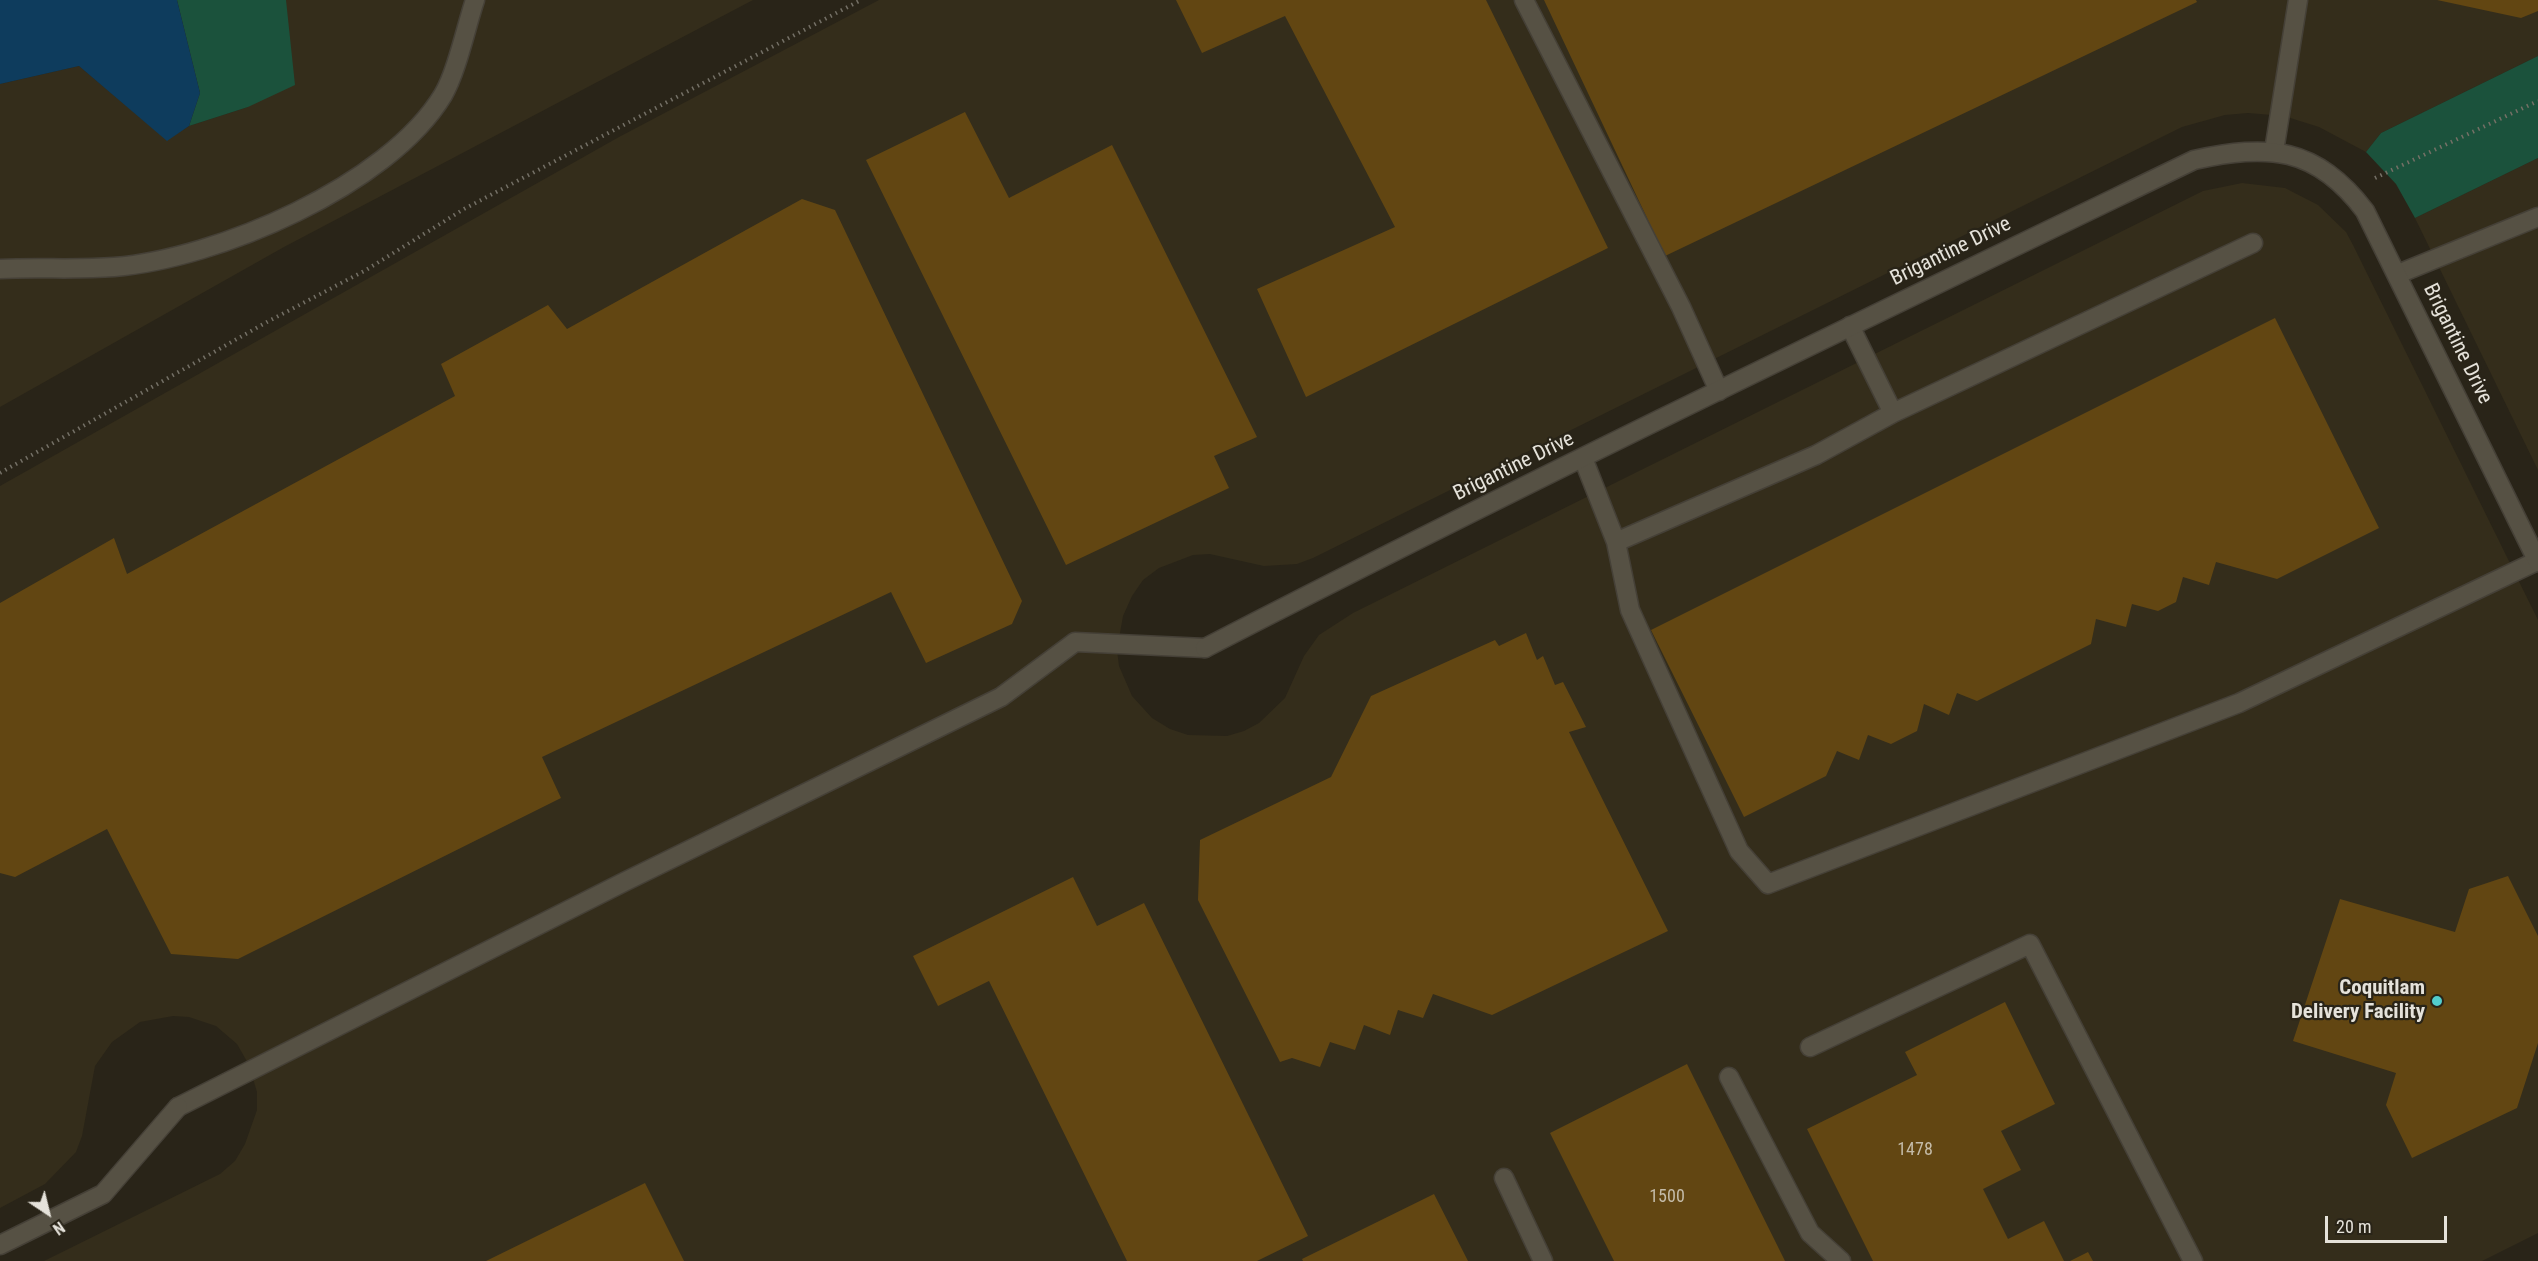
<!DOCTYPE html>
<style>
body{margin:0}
#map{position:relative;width:2538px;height:1261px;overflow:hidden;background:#292418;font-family:"Roboto Condensed",sans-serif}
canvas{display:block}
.north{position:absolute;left:18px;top:1183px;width:60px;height:60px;-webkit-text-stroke:4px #292418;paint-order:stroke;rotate:145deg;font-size:16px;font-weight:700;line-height:24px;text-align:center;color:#e5e2da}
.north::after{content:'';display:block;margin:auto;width:21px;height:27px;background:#e5e2da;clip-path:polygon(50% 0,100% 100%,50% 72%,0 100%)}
.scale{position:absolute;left:2325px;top:1216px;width:122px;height:27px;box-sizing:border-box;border:3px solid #e5e2da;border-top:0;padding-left:8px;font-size:18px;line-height:21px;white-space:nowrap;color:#e5e2da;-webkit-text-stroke:4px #292418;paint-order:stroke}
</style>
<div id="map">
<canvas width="2538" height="1261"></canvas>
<div class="north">N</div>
<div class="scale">20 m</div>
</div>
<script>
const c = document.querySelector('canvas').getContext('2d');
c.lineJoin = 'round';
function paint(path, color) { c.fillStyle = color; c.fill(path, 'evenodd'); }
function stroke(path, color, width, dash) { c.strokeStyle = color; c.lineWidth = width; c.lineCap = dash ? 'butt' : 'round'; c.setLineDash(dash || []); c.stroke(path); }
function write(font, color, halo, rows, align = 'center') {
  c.font = font + ' "Roboto Condensed",sans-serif'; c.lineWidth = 4.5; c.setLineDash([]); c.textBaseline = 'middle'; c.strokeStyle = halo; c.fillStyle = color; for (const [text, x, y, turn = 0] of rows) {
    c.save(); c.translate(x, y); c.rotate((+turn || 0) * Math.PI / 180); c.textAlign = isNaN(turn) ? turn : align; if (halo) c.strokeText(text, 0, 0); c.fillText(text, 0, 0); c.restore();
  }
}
const built = new Path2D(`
 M286 0H753L284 247 0 407V84L79 66 167 140 189 126 248 107Z
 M879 0H2538V56L2381 133 2366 152 2319 127 2284 116 2248 113 2225 115 2182 127 1313 558 1297 564 1264 566 1210 554 1193 555 1159 568 1143 580 1132 596 1123 616 1117 650 1119 666 1132 696 1152 718 1170 729 1188 735 1227 736 1244 731 1259 723 1285 698 1304 656 1319 635 1353 613 2203 191 2242 183 2285 188 2318 205 2346 232 2353 245 2538 620V1233L2482 1261H44L220 1174 235 1161 245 1144 257 1110V1092L249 1065 237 1044 216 1026 189 1017 173 1016 140 1022 112 1042 95 1066 82 1136 76 1152 45 1184 0 1208V486L619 137Z
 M2538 158V470L2415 218Z`);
const green = new Path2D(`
 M177 0H286L295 85 248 107 189 126 200 93Z
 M2538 56V158L2415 218 2396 184 2366 152 2381 133Z`);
const water = new Path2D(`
 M0 0H177L200 93 189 126 167 141 79 66 0 84Z`);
const building = new Path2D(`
 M1176 0H1486L1608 248 1306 397 1257 289 1395 227 1285 16 1202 53Z
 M1544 0H2196L2197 2 1665 256Z
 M2437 0H2538V11L2521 18Z
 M965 112 1009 198 1112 145 1257 437 1214 456 1229 488 1066 565 866 160Z
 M802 199 835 210 1022 601 1012 624 926 663 891 592 542 757 561 798 238 959 171 954 107 829 15 877 0 873V603L114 538 127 574 455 396 441 364 548 305 567 329Z
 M2275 318 2379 528 2277 579 2216 562 2209 585 2183 577 2176 602 2158 611 2132 604 2126 627 2096 619 2091 644 1977 701 1957 693 1949 715 1924 704 1917 731 1891 744 1868 735 1859 760 1837 751 1826 776 1744 817 1651 630Z
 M1526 633 1537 660 1543 656 1555 685 1563 682 1586 727 1569 732 1668 931 1492 1015 1433 994 1423 1018 1398 1010 1390 1035 1364 1025 1355 1050 1330 1042 1320 1067 1292 1058 1280 1062 1198 900 1200 840 1331 777 1371 696 1495 640 1499 646Z
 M2508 876 2538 936V1043L2517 1108 2412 1158 2386 1105 2396 1073 2293 1041 2340 899 2455 932 2469 889Z
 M1073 877 1097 926 1144 903 1308 1236 1257 1261H1127L989 981 938 1006 913 956Z
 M2005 1002 2055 1104 2001 1131 2021 1170 1983 1189 2008 1239 2044 1221 2064 1261H1873L1807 1129 1917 1075 1905 1052Z
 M1687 1064 1785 1261H1614L1550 1133Z
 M645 1183 684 1261H486Z
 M1434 1194 1468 1261H1303L1302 1259Z
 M2088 1252 2093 1261H2070Z`);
const path = new Path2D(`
 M2375 178 2538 101
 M0 473 267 322 366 270 464 209 861 0`);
const service = new Path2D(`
 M1524 0 1681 307 1719 391
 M2274 151 2298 0
 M0 269C38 267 76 270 114 267 216 259 388 186 443 95 457 71 466 27 475 0
 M2398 274 2538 217
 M1850 326 1893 413 2253 243
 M1583 458 1616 542 1630 610 1739 851 1768 884 2239 703 2537 561
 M1616 542 1816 455 1893 413
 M1810 1047 2030 944 2193 1261
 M1729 1077 1810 1233 1841 1261
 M178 1107 624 882 1001 697 1075 642 1205 648
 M1504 1178 1543 1261`);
const minor = new Path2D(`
 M1205 648C1532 479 1863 320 2194 160 2268 144 2316 146 2365 211L2538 562
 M0 1245 103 1194 178 1107`);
const markers = [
 [2437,1001,6,"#52cdcd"]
];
const numberNames = [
 ["1478",1915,1150],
 ["1500",1667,1197]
];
const streetNames = [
 ["Brigantine Drive",1951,252,-26],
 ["Brigantine Drive",2457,344,64],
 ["Brigantine Drive",1514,467,-26]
];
const poiNames = [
 ["Coquitlam",2425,989],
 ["Delivery Facility",2425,1013]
];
paint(built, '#342d1b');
paint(green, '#1b523c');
paint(water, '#0e3c5d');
paint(building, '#624612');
stroke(service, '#454037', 21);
stroke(minor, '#454037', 21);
stroke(path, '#747066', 4, [1.5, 4.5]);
stroke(service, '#565144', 18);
stroke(minor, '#565144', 18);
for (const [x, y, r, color] of markers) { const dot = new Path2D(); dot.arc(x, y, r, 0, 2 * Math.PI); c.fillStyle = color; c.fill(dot); stroke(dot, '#292418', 2); }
write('18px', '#c4bba8', null, numberNames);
write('21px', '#e5e2da', '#292418', streetNames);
write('bold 21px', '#e5e2da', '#292418', poiNames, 'right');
</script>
